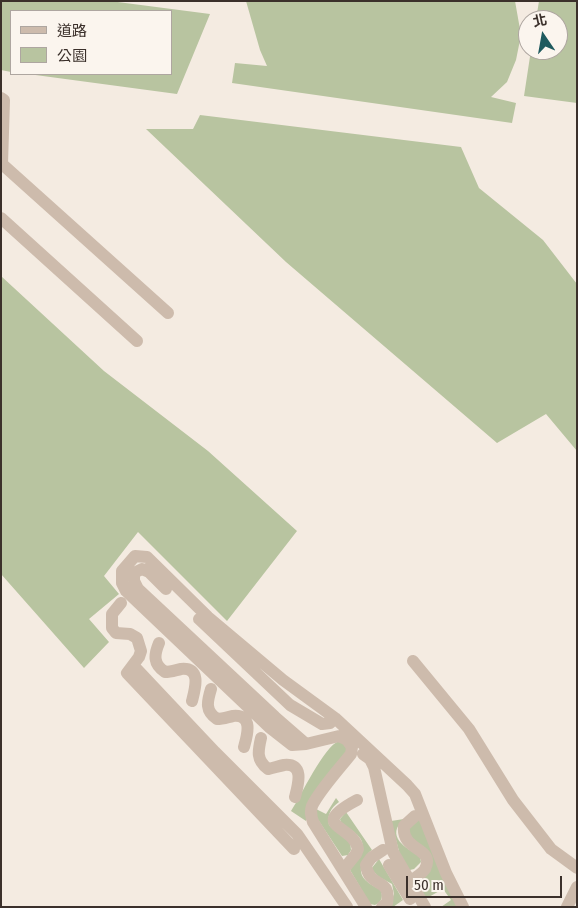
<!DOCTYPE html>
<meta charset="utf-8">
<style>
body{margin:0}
#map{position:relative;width:578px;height:908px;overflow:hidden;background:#f4ebe1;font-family:"Fira Sans Condensed","Noto Sans TC",sans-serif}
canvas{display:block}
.frame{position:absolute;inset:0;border:2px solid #3b302b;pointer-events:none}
.legend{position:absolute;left:10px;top:10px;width:162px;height:65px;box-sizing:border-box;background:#fbf5ee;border:1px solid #aea6a0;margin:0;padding:6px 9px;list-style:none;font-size:15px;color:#3b302b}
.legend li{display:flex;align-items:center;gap:10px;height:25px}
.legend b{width:25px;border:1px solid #aea6a0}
.north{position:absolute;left:518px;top:10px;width:50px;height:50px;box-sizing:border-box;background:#fbf5ee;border:1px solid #aea6a0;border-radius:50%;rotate:348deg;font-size:14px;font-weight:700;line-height:20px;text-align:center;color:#3b302b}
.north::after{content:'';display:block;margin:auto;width:18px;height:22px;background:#1f5a5e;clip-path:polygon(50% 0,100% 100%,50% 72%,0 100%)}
.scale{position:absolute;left:406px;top:876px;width:156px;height:22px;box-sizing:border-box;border:2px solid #3b302b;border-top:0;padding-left:6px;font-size:15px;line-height:18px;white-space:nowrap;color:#3b302b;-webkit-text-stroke:4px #fbf5ee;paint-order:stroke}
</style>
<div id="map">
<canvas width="578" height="908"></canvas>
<div class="frame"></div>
<ul class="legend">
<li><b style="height:6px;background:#cdbbac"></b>道路</li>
<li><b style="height:14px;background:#b8c4a0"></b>公園</li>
</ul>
<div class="north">北</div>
<div class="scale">50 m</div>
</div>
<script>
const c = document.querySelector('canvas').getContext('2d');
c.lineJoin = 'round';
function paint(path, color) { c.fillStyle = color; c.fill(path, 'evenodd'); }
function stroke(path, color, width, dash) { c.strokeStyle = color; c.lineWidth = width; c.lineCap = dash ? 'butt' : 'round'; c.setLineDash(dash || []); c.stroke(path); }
const green = new Path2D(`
 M1 1H110L210 14 177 94 28 74H171V11H11V72L1 70Z
 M246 1H515L521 35 516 60 507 82 491 97 516 103 512 123 232 83 235 63 267 66 260 50Z
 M539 1H577V103L524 96 531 50H558V20H536Z
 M200 115 461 147 479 188 543 240 577 284V451L546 414 497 443 286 262 146 129H193Z
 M1 276 104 371 208 451 297 531 227 621 138 532 104 576 119 594 89 619 109 642 84 668 1 574Z
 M339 741 346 745V753L306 809V821L291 811C301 796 324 746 339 741Z
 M336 798 339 802C331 808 327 814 329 825L350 840 351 850 348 855 342 856 313 812 316 809 326 814Z
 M346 812 372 850C368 853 367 855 364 859 355 876 367 883 381 890 383 897 382 902 375 905L370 904 350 870C368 845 368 840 341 823L340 819Z
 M420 817 458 907H441L451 900 443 889 427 898 424 897 418 885 429 871 412 841 408 827Z
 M404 819C385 836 405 848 420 856L421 862 414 869 410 870 401 859 391 821Z
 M379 859 403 900 393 907H389L394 894 392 884 379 877 371 869Z`);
const minor = new Path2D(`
 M1 98 4 100 2 164 168 313
 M1 218 137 341
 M166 589 149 572 142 569 134 573V581L138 589 275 717 306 744
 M121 603 112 614V628L116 633 130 634 137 638 141 651 139 657 127 673 294 849
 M199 619 290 705 322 724 330 723 335 718
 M159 643C154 655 153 664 165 672 171 672 176 670 181 669 202 667 195 689 192 701
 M413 661 469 729 513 800 551 849 577 868
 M133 665 215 752 297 834 347 907
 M211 689C207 702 205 711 217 719 223 719 228 717 233 716 254 714 247 736 244 747
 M261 738C258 751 256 760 268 769 273 768 279 766 284 765 305 763 298 785 295 797
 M363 754 370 759 374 767 393 852 425 907
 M389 865 410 899
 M343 870 356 854 358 849C354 825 306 827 357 800
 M410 882C414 878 422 874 425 869 436 847 401 852 404 826L415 816
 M366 907 313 822C311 816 310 812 312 806 319 791 340 768 351 754L352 747 347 740 339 736 306 744 292 745 269 727 126 591 122 583V571L135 556 147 557 208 617 283 680 335 718 407 785 415 794 446 873 463 907
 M382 907 387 903C392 877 369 889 366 865L371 858 383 850
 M567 907 577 887`);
paint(green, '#b8c4a0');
stroke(minor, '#cdbbac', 12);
</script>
